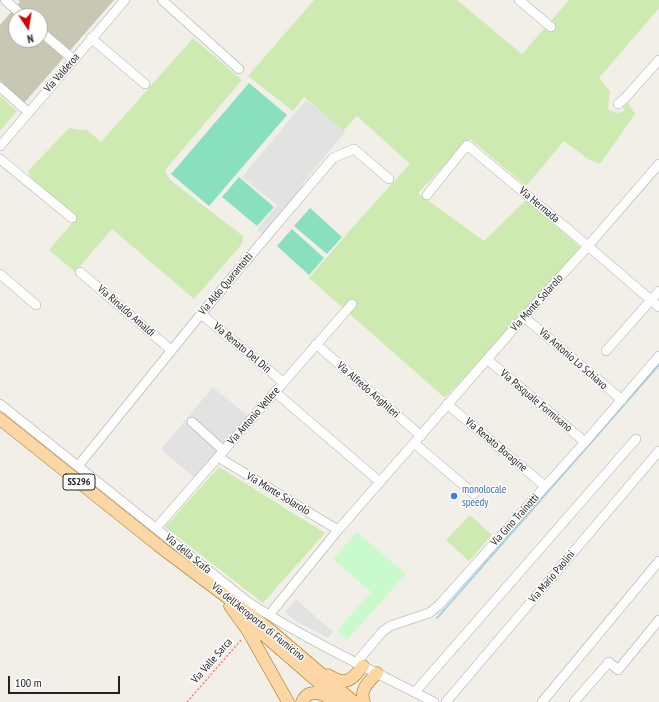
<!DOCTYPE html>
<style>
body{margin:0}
#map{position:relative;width:659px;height:702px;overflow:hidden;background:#f2efe9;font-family:"PT Sans Narrow",sans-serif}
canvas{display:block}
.north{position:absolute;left:8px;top:8px;width:40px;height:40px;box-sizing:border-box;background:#fff;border:1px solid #a7a7a7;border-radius:50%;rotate:168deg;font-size:11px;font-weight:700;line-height:16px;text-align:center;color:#222}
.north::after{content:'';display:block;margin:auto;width:14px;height:18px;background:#d40000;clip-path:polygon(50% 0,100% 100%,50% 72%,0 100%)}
.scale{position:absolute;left:8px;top:676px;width:112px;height:18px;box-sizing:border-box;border:2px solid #222;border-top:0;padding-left:5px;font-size:12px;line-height:14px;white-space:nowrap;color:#222;-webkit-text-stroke:3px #fff;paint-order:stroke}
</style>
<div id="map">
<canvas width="659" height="702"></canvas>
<div class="north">N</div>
<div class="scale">100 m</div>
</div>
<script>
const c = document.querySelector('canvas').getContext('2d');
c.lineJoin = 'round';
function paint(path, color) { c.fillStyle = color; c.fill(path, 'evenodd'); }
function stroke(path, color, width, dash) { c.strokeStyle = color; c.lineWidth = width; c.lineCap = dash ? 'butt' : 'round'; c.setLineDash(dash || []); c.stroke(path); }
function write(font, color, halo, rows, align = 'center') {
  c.font = font + ' "PT Sans Narrow",sans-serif'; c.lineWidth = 3; c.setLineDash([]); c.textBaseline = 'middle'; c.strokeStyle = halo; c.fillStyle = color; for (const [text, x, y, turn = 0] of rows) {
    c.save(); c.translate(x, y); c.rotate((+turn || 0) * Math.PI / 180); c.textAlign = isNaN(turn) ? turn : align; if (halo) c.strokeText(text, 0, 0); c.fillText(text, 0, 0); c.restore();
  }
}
const construction = new Path2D(`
 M18 0H114L24 103 0 81V25L20 2ZM16 16H40V40H16Z`);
const grass = new Path2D(`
 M314 0H457L522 54 569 0H659V8L599 78 610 91 608 109C614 113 618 114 624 111L623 107 628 103 635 114 600 164 588 159 564 141 526 186 470 139 418 193 484 241 526 200 580 247 536 299 445 398 309 278 352 228 410 164 357 116 343 131 304 97 293 111 248 76Z
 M193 38 242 80 165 170 170 180 243 236 242 244 194 299 112 229 75 272 49 250 77 217 30 177 28 171 69 128 79 130H87L101 142Z
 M0 96 17 111 0 131Z
 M219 467 325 533 263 603 165 527Z
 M470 515 492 535 469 561 446 540Z`);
const park = new Path2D(`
 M357 532 406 574 347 640 337 631 371 592 333 559Z`);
const pitch = new Path2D(`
 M249 83 287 115 209 206 171 174Z
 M239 177 274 207 257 226 222 197Z
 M310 208 342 237 327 254 294 226Z
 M292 229 324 258 309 275 277 246Z`);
const parking = new Path2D(`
 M306 100 345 132 302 184 309 190 268 239 257 229 277 205 242 177Z
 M213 387 249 417 196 479 164 452 162 448Z
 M296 599 333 632 328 638 296 621 285 612Z`);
const stream = new Path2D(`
 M437 618 659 365`);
const path = new Path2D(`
 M187 702 242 639`);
const minor = new Path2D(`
 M5 0 23 16
 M162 0 239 69
 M519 0 551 27
 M40 31 74 60
 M91 38 145 84
 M0 87 28 112
 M618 104 625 98 659 60
 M0 146 125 0
 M0 159 72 218
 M427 195 467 145 588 246 659 307
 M80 272 171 350
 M0 274 36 305
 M201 314 283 382
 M524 317 622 400
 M316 344 421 436
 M606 351 659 291
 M488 360 585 442
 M275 392 380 482
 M0 404 248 602C307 640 371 670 434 702
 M447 404 545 486
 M192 422 224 451
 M414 443 474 494
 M218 457 338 530
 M78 466 201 314 333 158 354 149 389 179
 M156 528 352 304
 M269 615 338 530 524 317 588 246 659 164
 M356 663 382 632 390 626 429 613 439 605 585 442 659 356
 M415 692 636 439
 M446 702 659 451
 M542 702 659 561
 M574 702 609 662 618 670 659 620`);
const major = new Path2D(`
 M0 419 159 546 269 629 354 702
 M230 606 248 631 288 702
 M250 623 341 702
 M328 675C346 686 351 681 363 666
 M302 702C308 688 321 693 331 699
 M364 702C359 689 369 682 377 673`);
const markers = [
 [454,496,4,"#3f7fe0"]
];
const shields = [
 [79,482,32]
];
const shieldNames = [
 ["SS296",79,482]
];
const streetNames = [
 ["Via Valderoa",62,73,-49],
 ["Via Hermada",539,205,40],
 ["Via Aldo Quarantotti",226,284,-50],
 ["Via Monte Solarolo",537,303,-48],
 ["Via Rinaldo Amaldi",126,311,41],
 ["Via Renato Del Din",242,348,40],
 ["Via Antonio Lo Schiavo",573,359,41],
 ["Via Alfredo Anghileri",368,390,41],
 ["Via Pasquale Formisano",536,401,40],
 ["Via Antonio Vellere",254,416,-49],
 ["Via Renato Boragine",496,445,40],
 ["Via Monte Solarolo",278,494,31],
 ["Via Gino Trainotti",515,520,-48],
 ["Via della Scafa",188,554,39],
 ["Via Mario Paolini",552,577,-50],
 ["Via dell'Aeroporto di Fiumicino",258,622,39],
 ["Via Valle Sarca",212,661,-49]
];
const shopNames = [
 ["monolocale",462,490],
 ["speedy",462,503]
];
paint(construction, '#c7c7b4');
paint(grass, '#cdebb0');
paint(park, '#c8facc');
paint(pitch, '#88e0be');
paint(parking, '#e2e2e2');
stroke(stream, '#aad3df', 2);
stroke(minor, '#a9a9a9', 10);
stroke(major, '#a06b00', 13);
stroke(path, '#fa8072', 1.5, [2, 2]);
stroke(minor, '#fff', 9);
stroke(major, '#fcd6a4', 12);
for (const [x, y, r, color] of markers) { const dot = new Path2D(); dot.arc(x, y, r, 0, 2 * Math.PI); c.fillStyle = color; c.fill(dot); stroke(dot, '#fff', 1.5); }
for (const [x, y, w] of shields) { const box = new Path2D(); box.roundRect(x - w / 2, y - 8, w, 16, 3); c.fillStyle = '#fff'; c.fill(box); stroke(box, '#222', 1); }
write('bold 10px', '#222', null, shieldNames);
write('11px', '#222', '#fff', streetNames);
write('11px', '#366cbe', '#fff', shopNames, 'left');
</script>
